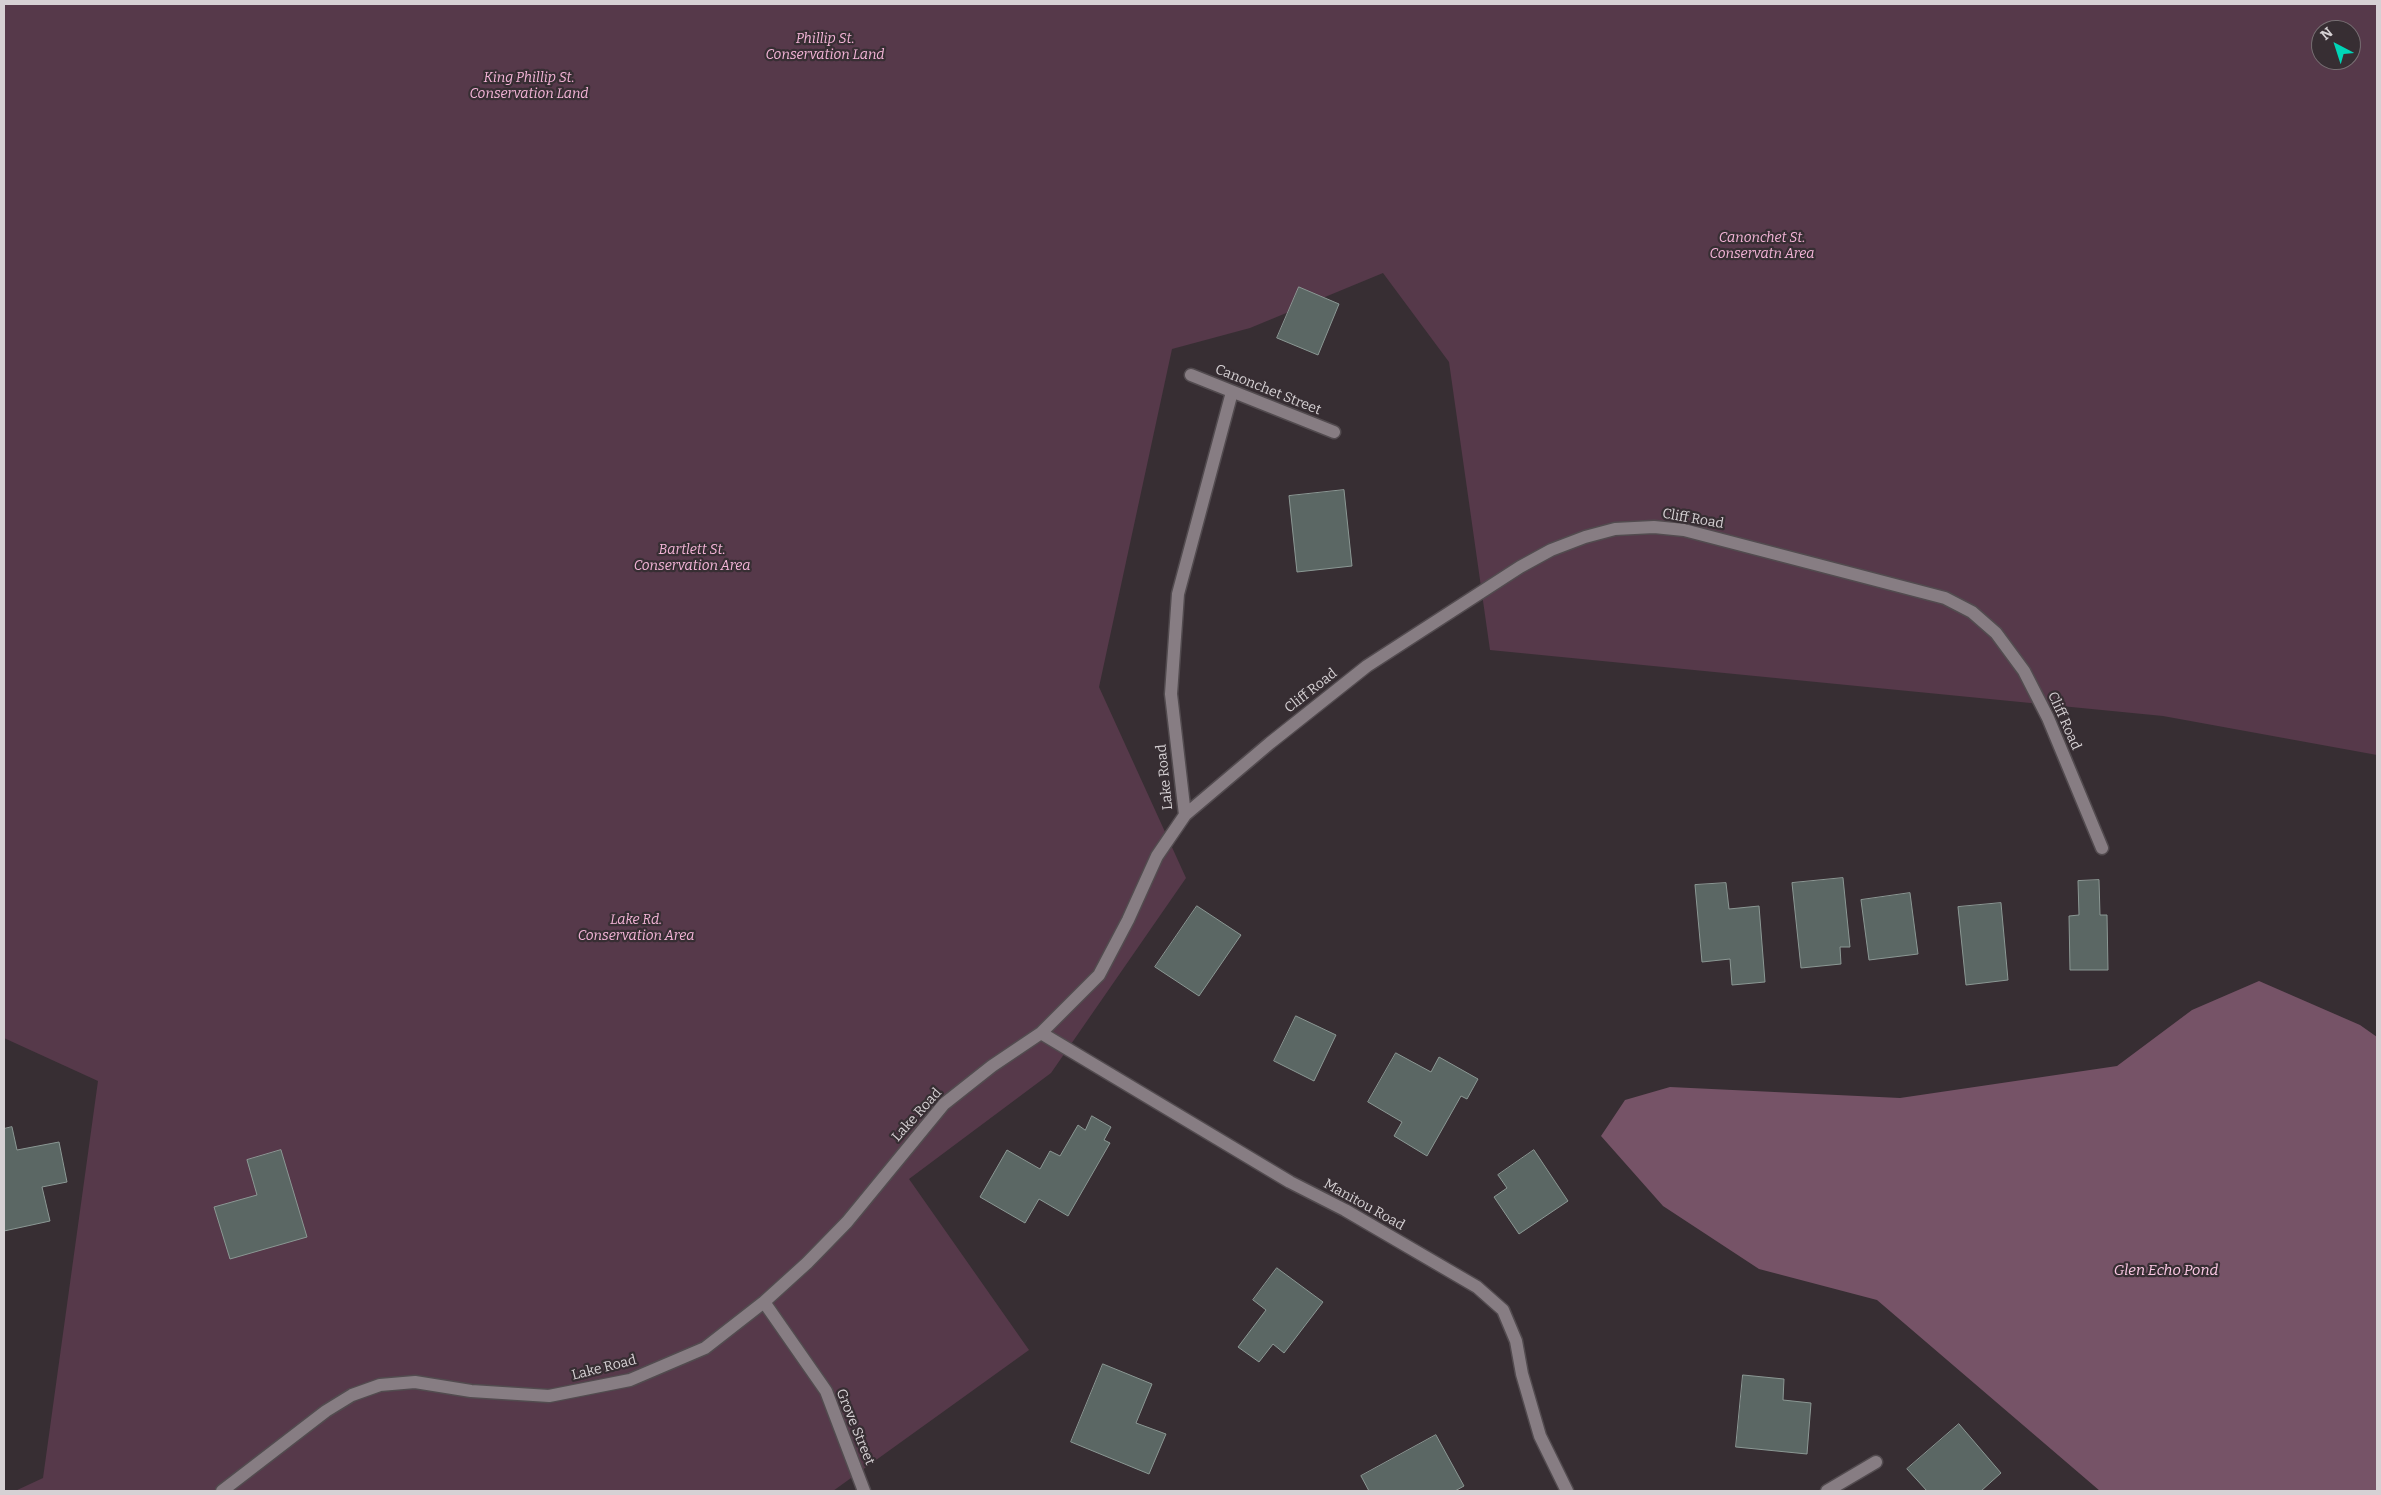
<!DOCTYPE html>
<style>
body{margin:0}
#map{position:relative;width:2381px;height:1495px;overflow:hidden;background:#372e33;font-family:Bitter,serif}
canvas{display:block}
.frame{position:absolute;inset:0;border:5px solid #d6d1d4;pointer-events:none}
.north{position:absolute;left:2311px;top:20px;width:50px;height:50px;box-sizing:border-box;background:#372e33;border:1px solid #776f73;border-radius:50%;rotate:320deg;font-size:14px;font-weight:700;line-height:20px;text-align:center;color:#d6d1d4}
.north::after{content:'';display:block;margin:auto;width:18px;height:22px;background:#00d5b7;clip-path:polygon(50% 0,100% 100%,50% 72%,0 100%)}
</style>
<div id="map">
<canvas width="2381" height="1495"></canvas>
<div class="frame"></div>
<div class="north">N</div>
</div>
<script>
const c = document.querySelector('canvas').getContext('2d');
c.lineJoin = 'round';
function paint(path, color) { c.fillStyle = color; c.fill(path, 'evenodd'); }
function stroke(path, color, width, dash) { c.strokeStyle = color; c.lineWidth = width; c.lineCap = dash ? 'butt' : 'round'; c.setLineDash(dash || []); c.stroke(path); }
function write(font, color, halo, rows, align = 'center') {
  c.font = font + ' Bitter,serif'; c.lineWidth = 4.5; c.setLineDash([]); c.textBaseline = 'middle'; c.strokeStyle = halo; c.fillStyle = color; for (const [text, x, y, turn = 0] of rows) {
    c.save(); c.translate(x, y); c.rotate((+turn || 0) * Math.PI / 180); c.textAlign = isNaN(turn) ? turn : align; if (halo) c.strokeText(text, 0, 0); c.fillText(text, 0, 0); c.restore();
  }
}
const green = new Path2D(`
 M4 4H2377V755L2163 716 1490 650 1449 362 1383 273 1250 328 1172 349 1099 687 1186 878 1051 1073 909 1179 1029 1350 833 1491H15L43 1478 98 1081 4 1038ZM2321 30H2351V60H2321Z`);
const water = new Path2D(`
 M2259 981 2360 1025 2377 1037V1491H2100L1877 1300 1759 1269 1663 1206 1601 1136 1625 1100 1670 1087 1900 1098 2117 1066 2192 1010Z`);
const building = new Path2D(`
 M1299 287 1339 304 1318 355 1277 338Z
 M1344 490 1352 566 1297 572 1289 496Z
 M1843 878 1850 947H1840L1841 964 1801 968 1792 883Z
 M2099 880 2100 915H2107L2108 970H2070L2069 916 2079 915 2078 881Z
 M1726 883 1729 909 1759 906 1765 982 1732 985 1730 959 1702 962 1695 885Z
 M1910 893 1918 954 1869 960 1861 900Z
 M2001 903 2008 980 1966 985 1958 907Z
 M1197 906 1241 935 1199 996 1155 967Z
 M1296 1016 1336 1035 1314 1081 1274 1061Z
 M1396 1053 1431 1072 1439 1057 1478 1079 1467 1099 1461 1096 1427 1156 1394 1136 1402 1122 1368 1102Z
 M1092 1116 1111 1127 1104 1140 1110 1143 1068 1216 1039 1199 1025 1223 980 1197 1007 1150 1040 1169 1050 1151 1060 1156 1078 1125 1085 1130Z
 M12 1127 17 1150 59 1142 67 1182 42 1187 50 1221 4 1231V1129Z
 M281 1150 307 1237 230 1259 214 1207 257 1195 247 1160Z
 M1534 1150 1568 1201 1519 1234 1494 1197 1507 1188 1498 1175Z
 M1277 1268 1323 1302 1284 1353 1273 1344 1259 1362 1238 1347 1266 1310 1253 1300Z
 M1103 1364 1152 1384 1136 1423 1166 1434 1149 1474 1071 1442Z
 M1743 1375 1784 1379 1783 1400 1811 1403 1807 1454 1736 1447Z
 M1959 1424 2001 1473 1981 1491H1927L1907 1469Z
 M1436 1435 1464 1486 1455 1491H1369L1361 1476Z`);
const minor = new Path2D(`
 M1191 375 1334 432
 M1185 815 1171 694 1178 594 1232 392
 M1041 1033 1290 1182 1345 1210 1477 1287 1503 1310 1516 1341 1522 1374 1540 1436 1567 1491
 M764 1302 826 1391 864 1491
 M222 1491 326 1411 352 1395 380 1385 415 1382 471 1391 549 1396 630 1380 705 1348 764 1302 807 1263 847 1222 944 1104 992 1066 1041 1033 1099 975 1128 920 1157 856 1185 815 1270 743 1367 666 1520 567 1551 550 1585 537 1615 529 1654 527 1684 530 1945 598 1972 612 1996 633 2024 671 2048 718 2102 848
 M1827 1491 1876 1462`);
const parkNames = [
 ["Phillip St.",825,39],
 ["Conservation Land",825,55],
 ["King Phillip St.",529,78],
 ["Conservation Land",529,94],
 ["Canonchet St.",1762,238],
 ["Conservatn Area",1762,254],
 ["Bartlett St.",692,550],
 ["Conservation Area",692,566],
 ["Lake Rd.",636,920],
 ["Conservation Area",636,936]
];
const streetNames = [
 ["Canonchet Street",1268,390,22],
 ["Cliff Road",1693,519,10],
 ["Cliff Road",1311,691,-38],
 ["Cliff Road",2064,721,66],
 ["Lake Road",1165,777,-96],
 ["Lake Road",917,1115,-48],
 ["Manitou Road",1364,1205,29],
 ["Lake Road",604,1368,-14],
 ["Grove Street",855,1427,68]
];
const waterNames = [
 ["Glen Echo Pond",2166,1271]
];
paint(green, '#56394a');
paint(water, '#765367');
paint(building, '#5b6764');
stroke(building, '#8b9894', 1);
stroke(minor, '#524b4f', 15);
stroke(minor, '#877d83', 12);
write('italic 14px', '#f4b5d8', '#372e33', parkNames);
write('14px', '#d6d1d4', '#372e33', streetNames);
write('italic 15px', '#fcc9e5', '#372e33', waterNames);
</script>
